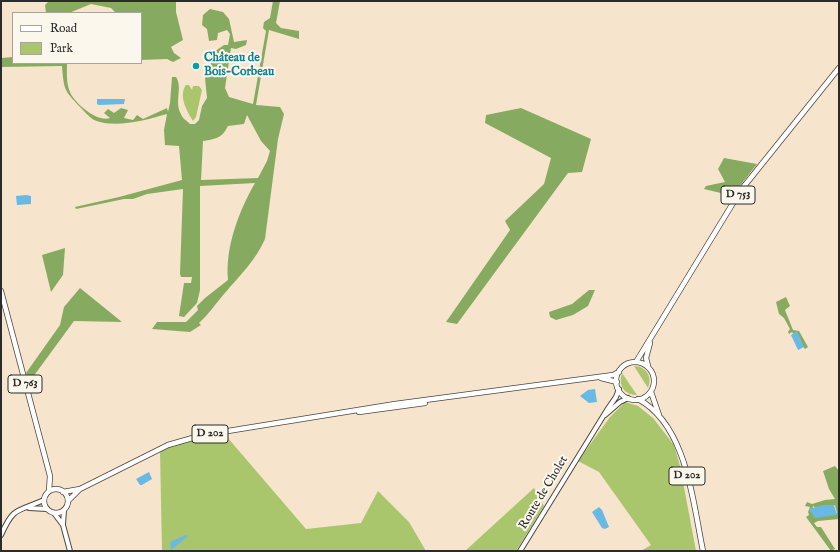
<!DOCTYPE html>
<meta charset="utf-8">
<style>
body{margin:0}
#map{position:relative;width:840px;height:552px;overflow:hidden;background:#f7e4cd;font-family:"IM FELL English",serif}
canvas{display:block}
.frame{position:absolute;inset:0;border:2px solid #2b2b2b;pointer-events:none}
.legend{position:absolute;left:12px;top:12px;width:130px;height:52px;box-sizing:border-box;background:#fbf7ec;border:1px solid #a8a59f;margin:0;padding:5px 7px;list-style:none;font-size:12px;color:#2b2b2b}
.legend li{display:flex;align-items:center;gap:8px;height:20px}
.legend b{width:20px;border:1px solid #a8a59f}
</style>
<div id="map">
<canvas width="840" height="552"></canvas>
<div class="frame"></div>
<ul class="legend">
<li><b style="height:5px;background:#fff"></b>Road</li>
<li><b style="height:11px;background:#a9c66d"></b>Park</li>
</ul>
</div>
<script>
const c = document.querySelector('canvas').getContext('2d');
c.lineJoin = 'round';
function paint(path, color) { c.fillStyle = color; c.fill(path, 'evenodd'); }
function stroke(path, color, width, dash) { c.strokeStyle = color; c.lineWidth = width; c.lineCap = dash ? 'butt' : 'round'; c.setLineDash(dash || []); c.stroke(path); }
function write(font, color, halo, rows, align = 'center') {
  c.font = font + ' "IM FELL English",serif'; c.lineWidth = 4; c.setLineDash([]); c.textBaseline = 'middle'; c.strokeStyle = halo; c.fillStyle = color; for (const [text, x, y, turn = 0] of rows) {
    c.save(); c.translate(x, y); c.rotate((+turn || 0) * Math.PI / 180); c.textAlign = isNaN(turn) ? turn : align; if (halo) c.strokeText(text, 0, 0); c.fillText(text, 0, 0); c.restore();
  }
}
const green = new Path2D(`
 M186 85H189L192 90 193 86H199L202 90 196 117 193 121C187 111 178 96 186 85Z
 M634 366C646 366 653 377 648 388Z
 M622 373 637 395C624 395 618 385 622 373Z
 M625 402 638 406 653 418 674 445 680 466 696 551H641L651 545 599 472 578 461 610 417Z
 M227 437 306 529 361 523 378 491 409 522 426 551H162L160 450 187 439Z
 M534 488 544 506 516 551H465Z`);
const forest = new Path2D(`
 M49 1H176V12L183 40 171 47 174 53 181 58 173 62 167 59 141 60V13H116L111 8 91 4 69 13H46L45 5Z
 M273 1H280L276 23 281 28 299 31V39L269 30 256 105 280 107 284 114 278 139 265 239C256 260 240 275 225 293 216 303 209 314 199 323L201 325 190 332 152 329 157 322H186L198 310 197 306 205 298 228 280C225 247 239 211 255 183L200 186V290L197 303 184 317 179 316 184 283H191L192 277H181L180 274 183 189 147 194 133 199H124L76 209 75 207 119 197 182 180 179 146 165 145 164 130 167 114C146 120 115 129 94 120 89 117 84 111 80 107 64 90 64 90 62 66L1 67V58L13 57V63H67C67 72 66 83 70 92 74 103 98 123 110 118L104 113 108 109 114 113 121 108 128 110 124 118 133 120 137 115 143 119 167 108 168 112 170 103 172 77H176C183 87 174 102 181 114 182 118 187 121 190 124H195L199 120 202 106 207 98 205 78 211 68V54L224 45H228L230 34 227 30 218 33 217 40 209 41 207 29 202 25 203 15 210 9 223 12 229 19 234 42 247 40 246 45 236 49 231 48 225 88 229 97 253 104 266 31 263 28 264 22 270 18ZM247 115 261 141 270 151 267 161 258 178 201 180 203 141C216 139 222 138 228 126L244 124Z
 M521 108 591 139 582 172 568 173 457 324 446 322 510 230 505 221 544 184 551 158 485 123 486 115Z
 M724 158 757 164 739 187 732 186 729 195 704 189 706 186 725 182 718 169Z
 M65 248 63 275 51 292 42 255Z
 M80 288 122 322 74 321 30 381 26 373 60 325 64 307Z
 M589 290H595L588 306 573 315 556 320 550 317 549 312 572 304Z
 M786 297 790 306 785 310 793 330 799 331 808 347 805 349 792 332 789 334 788 332 790 329 784 318 779 314 776 302Z
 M835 466 839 471 838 495 839 519 818 521 814 523 817 527H821L835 549 831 551 806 517 809 515 808 512 810 507 805 506 807 502 812 504 825 500 835 499 829 489 823 471ZM835 505 837 513 812 512 810 511H812L813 506 817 509Z`);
const water = new Path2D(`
 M97 99H125L124 104 99 105 97 104Z
 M26 195 31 196V204L17 205 16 196Z
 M797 331 804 347 798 350 791 335Z
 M595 389 597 402 589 403 580 396 588 390Z
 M149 472 152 479 142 485H140L136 479Z
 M823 505H834L837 515 815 518 809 509Z
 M599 507 602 510 609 527 605 529 602 528 592 512Z
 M186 535 188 536 171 550 170 544 172 541Z`);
const secondary = new Path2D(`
 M605 415 620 402 628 398
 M29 508 47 509
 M54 513 63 525 70 551
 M63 524 64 510
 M1 535C14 506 17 512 44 500
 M520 551 607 410 616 397 619 389`);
const primary = new Path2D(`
 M1 291 50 476 49 491
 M636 362 741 190 839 68
 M616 381a19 19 0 1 1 38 0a19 19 0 1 1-38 0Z
 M648 366 646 358 650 343
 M601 378 617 382
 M651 392 659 415
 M638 399C687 425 693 503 703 551
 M359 412 425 403
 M44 501a12 12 0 1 1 24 0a12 12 0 1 1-24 0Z
 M63 492 80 489 168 445 203 435 395 404 613 375 619 372
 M68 501 79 490`);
const markers = [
 [196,66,4,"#0f9aa8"]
];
const shields = [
 [738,195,34],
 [25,384,34],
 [210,434,36],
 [687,476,36]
];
const shieldNames = [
 ["D 753",738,195],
 ["D 763",25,384],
 ["D 202",210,434],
 ["D 202",687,476]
];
const cultureNames = [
 ["Château de",204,59],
 ["Bois-Corbeau",204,73]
];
const streetNames = [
 ["Route de Cholet",544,493,-59]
];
paint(green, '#a9c66d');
paint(forest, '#86ab60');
paint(water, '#68b9e3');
stroke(secondary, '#4a4743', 6);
stroke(primary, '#4a4743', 6);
stroke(secondary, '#fff', 4);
stroke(primary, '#fff', 4.5);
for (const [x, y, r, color] of markers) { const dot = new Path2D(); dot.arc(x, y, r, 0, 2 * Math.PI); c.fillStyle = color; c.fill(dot); stroke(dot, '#fbf7ec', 1.5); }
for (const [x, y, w] of shields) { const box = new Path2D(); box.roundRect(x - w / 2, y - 9, w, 18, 3); c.fillStyle = '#fbf7ec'; c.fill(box); stroke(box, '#2b2b2b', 1); }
write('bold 11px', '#2b2b2b', null, shieldNames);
write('bold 12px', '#0d838f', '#fbf7ec', cultureNames, 'left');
write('12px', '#2b2b2b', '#fbf7ec', streetNames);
</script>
